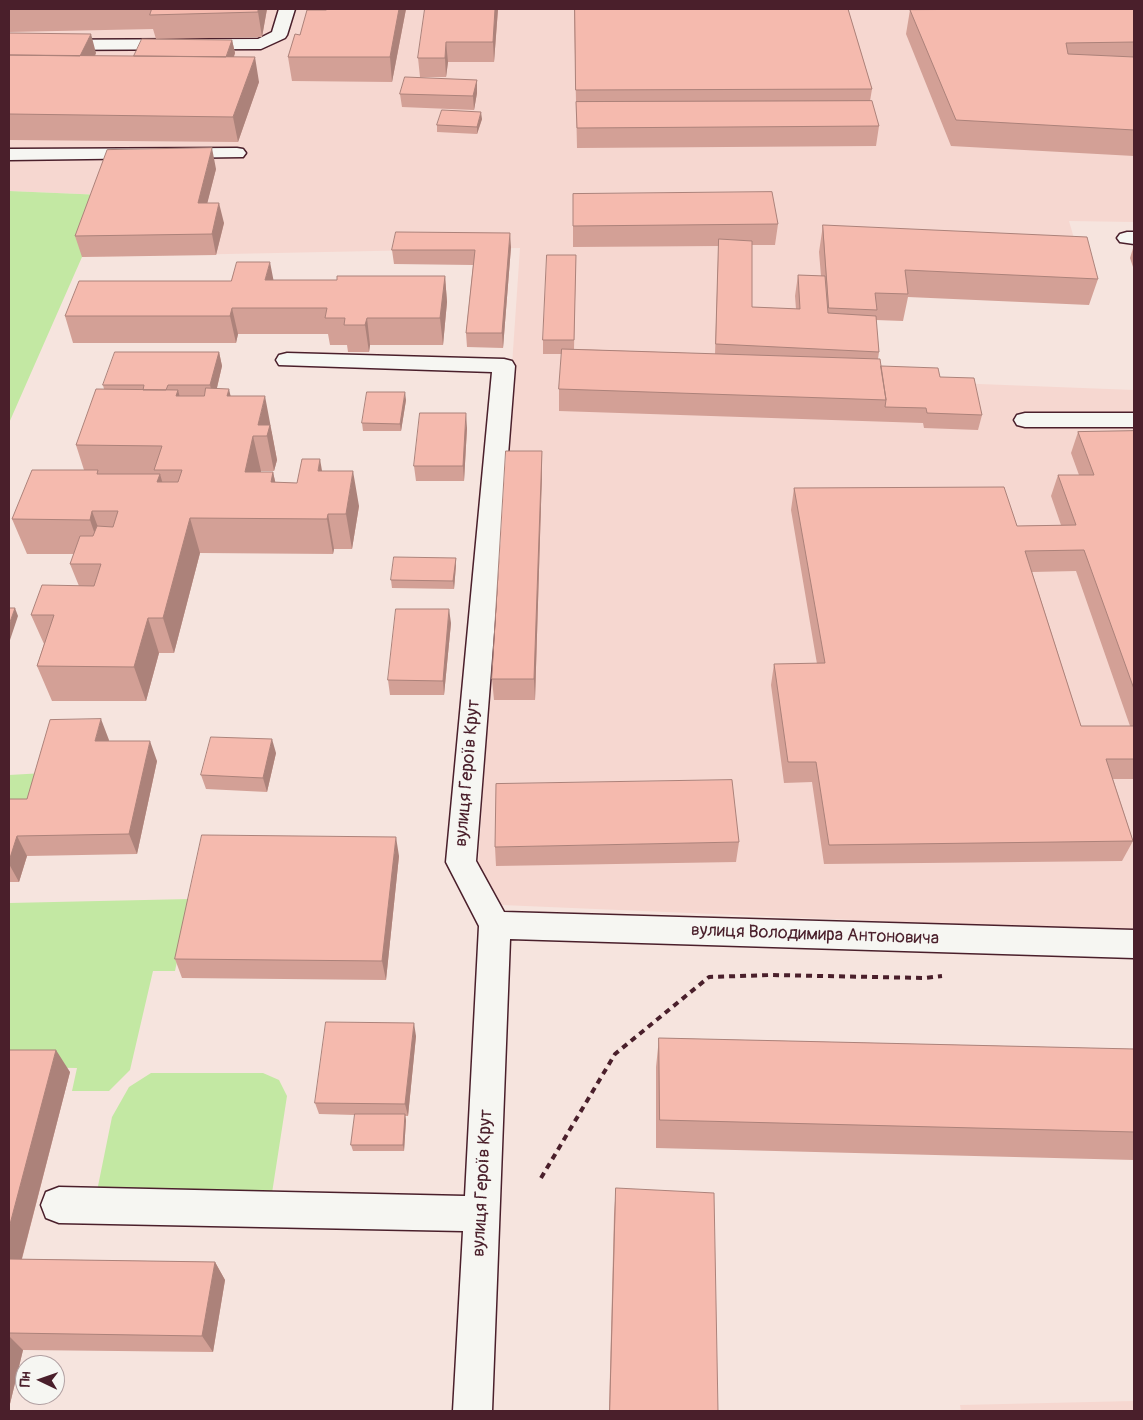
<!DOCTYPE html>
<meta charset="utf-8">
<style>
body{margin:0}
#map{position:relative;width:1143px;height:1420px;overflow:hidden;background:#f6e4de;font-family:Pangolin,sans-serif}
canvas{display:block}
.frame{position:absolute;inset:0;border:10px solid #4a1f2b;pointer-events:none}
.north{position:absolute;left:15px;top:1355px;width:50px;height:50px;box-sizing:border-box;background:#f6f6f2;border:1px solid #b1a0a2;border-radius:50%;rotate:273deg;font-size:14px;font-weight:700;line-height:20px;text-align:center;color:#4a1f2b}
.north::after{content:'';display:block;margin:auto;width:18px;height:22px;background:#4a1f2b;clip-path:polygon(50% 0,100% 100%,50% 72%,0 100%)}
</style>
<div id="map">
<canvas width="1143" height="1420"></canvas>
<div class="frame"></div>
<div class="north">Пн</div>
</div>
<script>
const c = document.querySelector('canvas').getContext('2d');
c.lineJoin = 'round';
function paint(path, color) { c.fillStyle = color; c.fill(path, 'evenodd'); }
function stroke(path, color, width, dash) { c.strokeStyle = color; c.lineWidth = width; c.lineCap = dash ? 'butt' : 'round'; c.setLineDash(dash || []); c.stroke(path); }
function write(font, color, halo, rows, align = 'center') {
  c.font = font + ' Pangolin,sans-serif'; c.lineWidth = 4.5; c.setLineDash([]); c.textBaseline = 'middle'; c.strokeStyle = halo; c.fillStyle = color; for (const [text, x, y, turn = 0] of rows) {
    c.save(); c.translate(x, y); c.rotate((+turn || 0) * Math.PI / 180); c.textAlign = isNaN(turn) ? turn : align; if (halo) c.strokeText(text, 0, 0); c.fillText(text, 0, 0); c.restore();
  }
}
const built = new Path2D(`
 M9 9H1134V222L1069 221 1087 283 866 277 876 380 1134 390V932L502 905 478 864 520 248 82 257 103 195 9 191Z
 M1134 1401V1411H961L960 1405Z`);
const green = new Path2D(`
 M9 191 103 195 82 257 9 423Z
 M44 773 32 814H9V775Z
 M190 899 175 971H153L130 1070 109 1091H72L77 1068 9 1067V903Z
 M151 1073H263L279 1080 287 1096 272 1193 97 1191 112 1117 129 1087Z`);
const path = new Path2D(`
 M541 1178 615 1054 709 977 772 975 925 978 942 976`);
const minor = new Path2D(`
 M279 9H295L287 35 285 38 261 49 9 50V40L258 39 272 32Z
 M237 148 243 149 246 153 243 157 9 160V149Z
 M1127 232H1134V244L1120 242 1117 238 1120 234Z
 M287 353 504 359 512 361 515 366 476 861 504 912 1134 930V958L510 939 492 1411H453L463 1231 59 1223 46 1218 41 1205 46 1192 59 1187 465 1196 479 926 446 862 492 372 279 365 276 360 279 355Z
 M1025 413H1134V427H1025L1017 425 1014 420 1017 415Z`);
const wall = new Path2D(`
 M9 9H267L262 37 156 39 153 29 9 32Z
 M326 9H406L392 82 292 81 288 57 300 35 326 10Z
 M498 9 494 62H448L446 77H420L418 58Z
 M574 9H848L872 89 870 101 879 126 876 146 577 148Z
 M1134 9V156L951 146 906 34 910 10Z
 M9 33 96 53 95 56H134L232 40 235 53 234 57 259 82 238 142 9 140Z
 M477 80V93L474 110 402 107 400 94Z
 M482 119 477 134 437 132V125Z
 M216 169 207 203 224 223 216 255 82 257 75 236Z
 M573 194 778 224 775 245H752V307L796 309 795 296 798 275 821 276 819 252 823 225 1098 279 1089 305 908 297 903 321 876 320 879 352 878 359 881 366 940 377 982 415 978 430 924 428 923 423 559 411V389L562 354H543V340L576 255 574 349 715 354 718 260 719 246 573 247Z
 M1134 245V270L1130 258Z
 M511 247 503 348 467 347 466 333 473 265 394 264 392 250Z
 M445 276 447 302 443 345H370L369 352H348L347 345H330L328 334H238L236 343H73L65 316 274 280H337Z
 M219 352 222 366 217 388 231 396 272 432V434L277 460 274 471H261V472H273L275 482 297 483 322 471 359 506 352 549H334L333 554 200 553 174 653H159L146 701H52L37 666 44 644 31 615 79 586 70 564 74 554H27L12 519 84 470 76 445 104 389 103 385Z
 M406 400 401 431H363L362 423Z
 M467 428 464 481H416L414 466Z
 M1134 431V779H1113L1133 841 1122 861 824 864 812 782 784 783 771 685 774 664H817L791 510 794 488 1017 526 1061 525 1051 496 1058 475H1079L1071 453 1078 432ZM1076 571 1130 726H1081L1032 572Z
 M542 451V472L535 700H494L492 679Z
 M456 558V565L454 589 392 588 391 580Z
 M451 623 444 695H390L388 680Z
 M109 740V741L157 761 137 854 27 856 19 882H9V799H27Z
 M276 753 267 792 206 789 201 775Z
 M739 842 736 862 496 866 495 847Z
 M399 856 386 980 182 978 175 959Z
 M416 1036 408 1116H405L406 1120 404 1151H353L351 1145 355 1115 319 1114 315 1103Z
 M659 1038 1134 1049V1160L656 1148V1067Z
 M9 1050 70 1072 22 1259 215 1262 225 1280 213 1352 23 1350 9 1408Z
 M616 1188 718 1411H609L614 1214Z`);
const shadedWall = new Path2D(`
 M258 9H267L262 37 258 12Z
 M399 9H406L392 82 390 57Z
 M495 9H498L494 62 493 42Z
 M91 34 96 53 84 77 79 57Z
 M232 40 235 53 226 78 224 64Z
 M446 42 448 62 446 77 445 58Z
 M255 57 259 82 238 142 233 117Z
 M477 80V93L474 110 473 96Z
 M481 112 482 119 477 134V127Z
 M212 148 216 169 202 224 198 203Z
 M219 203 224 223 216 255 212 234Z
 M510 233 511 247 503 348 502 333Z
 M270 262 275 288 265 280Z
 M445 276 447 302 443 345 440 318Z
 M232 308 238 334 236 343 230 316Z
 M367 318 370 345 369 352 365 325Z
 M219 352 222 366 214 400 210 385Z
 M229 389 237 424 227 396Z
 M178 390 187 425 176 396Z
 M405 392 406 400 401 431 400 424Z
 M265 396 277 460 274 471 267 436 258 425Z
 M466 413 467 428 464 481 463 466Z
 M253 436 261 471 253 507 245 472Z
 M542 451V472L535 700 534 679Z
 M320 459 326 494 318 471Z
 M353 471 359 506 352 549 346 514Z
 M273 472 281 507 271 482Z
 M160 474 170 509 157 482Z
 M92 511 105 546 102 555 90 520Z
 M328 514 334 549 333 554 327 519Z
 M190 518 200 553 174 653 163 618Z
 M456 558V565L454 589 453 581Z
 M15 608 18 616 9 643V625Z
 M449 609 451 623 444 695 443 681Z
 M148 618 159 653 146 701 134 667Z
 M101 719 109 740 104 762 95 741Z
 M272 739 276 753 267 792 263 778Z
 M150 741 157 761 137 854 129 834Z
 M17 836 27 856 19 882 9 864V861Z
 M396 837 399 856 386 980 382 961Z
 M414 1023 416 1036 408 1116 405 1104Z
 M56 1050 70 1072 17 1277 9 1268V1228Z
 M405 1114 406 1120 404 1151 403 1145Z
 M215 1262 225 1280 213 1352 202 1336Z
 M9 1336 23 1350 9 1408Z`);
const building = new Path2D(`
 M152 9H258V12L150 15Z
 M326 9H399L390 57H288L295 34 300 35 307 10H326Z
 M425 9H495L493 42H446L445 58H418Z
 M575 9H848L872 89 576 90Z
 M1134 9V42L1066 43 1068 54 1134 57V130L956 120 910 10Z
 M9 33 91 34 80 56 9 55Z
 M142 39 232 40 226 57 134 56Z
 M9 55 255 57 233 117 9 114Z
 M405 77 477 80 473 96 400 94Z
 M872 101 879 126 577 128 576 102Z
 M442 110 481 112 477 127 437 125Z
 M212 148 198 203H219L212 234 75 236 107 150Z
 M772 192 778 224 573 226V194Z
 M823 225 1087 237 1098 279 905 270 908 294 875 293 877 310 829 308Z
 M396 232 510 233 502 333H466L475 250H392Z
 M719 239 752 241V307L800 309 798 275 825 276 828 313 876 316 879 352 716 344Z
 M547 255H576L574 340H543Z
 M237 262H270L265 280H337V276H445L440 318H367L365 325H344L345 318H325L327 308H232L230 316H65L79 281H231Z
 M562 349 880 359 886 400 559 389Z
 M115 352H219L210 385H168L166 390H143L144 385H103Z
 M881 366 938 368 940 377 974 378 982 415 927 413 926 408 885 407 886 400Z
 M206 388 229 389 227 396H265L258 425H270L267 436H253L245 472H273L271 482 297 483 302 459H320L318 471H353L346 514H328L327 519 190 518 163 618H148L134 667 37 666 54 615H31L42 585 94 586 101 564H70L80 536H93L97 526 113 527 118 511H92L90 520 12 519 32 470H98L97 474H160L157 482H178L182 470H154L162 446 76 445 96 389 178 390 176 396H204Z
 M367 392H405L400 424 362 423Z
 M420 413H466L463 466H414Z
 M1134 431V689L1084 550 1025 551 1081 726H1134V759H1106L1133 841 829 845 816 762H788L774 664 825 663 794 488 1004 487 1017 526 1076 525 1058 475H1094L1078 432Z
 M506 451H542L534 679H492Z
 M394 557 456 558 453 581 391 580Z
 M9 608H15L9 625Z
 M396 609H449L443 681 388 680Z
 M101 719 95 741H150L129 834 17 836 9 861V799H27L50 720Z
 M211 737 272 739 263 778 201 775Z
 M732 780 739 842 495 847 496 784Z
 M202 835 396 837 382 961 175 959Z
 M326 1022 414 1023 405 1104 315 1103Z
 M659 1038 1134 1049V1132L660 1120Z
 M9 1050H56L9 1228Z
 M355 1114H405L403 1145H351Z
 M616 1188 714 1193 718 1411H610Z
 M9 1259 215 1262 202 1336 9 1333Z`);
const streetNames = [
 ["вулиця Героїв Крут",468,773,-85],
 ["вулиця Володимира Антоновича",815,935,2],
 ["вулиця Героїв Крут",483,1183,-87]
];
paint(built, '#f6d7d0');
paint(green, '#c3e8a3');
stroke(minor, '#4a1f2b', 3);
stroke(path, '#4a1f2b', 4, [6, 5]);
paint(minor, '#f6f6f2');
paint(wall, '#d3a096');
paint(shadedWall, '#ac827a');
paint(building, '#f5baae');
stroke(building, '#ac827a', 1);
write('18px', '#4a1f2b', '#f6f6f2', streetNames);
</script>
